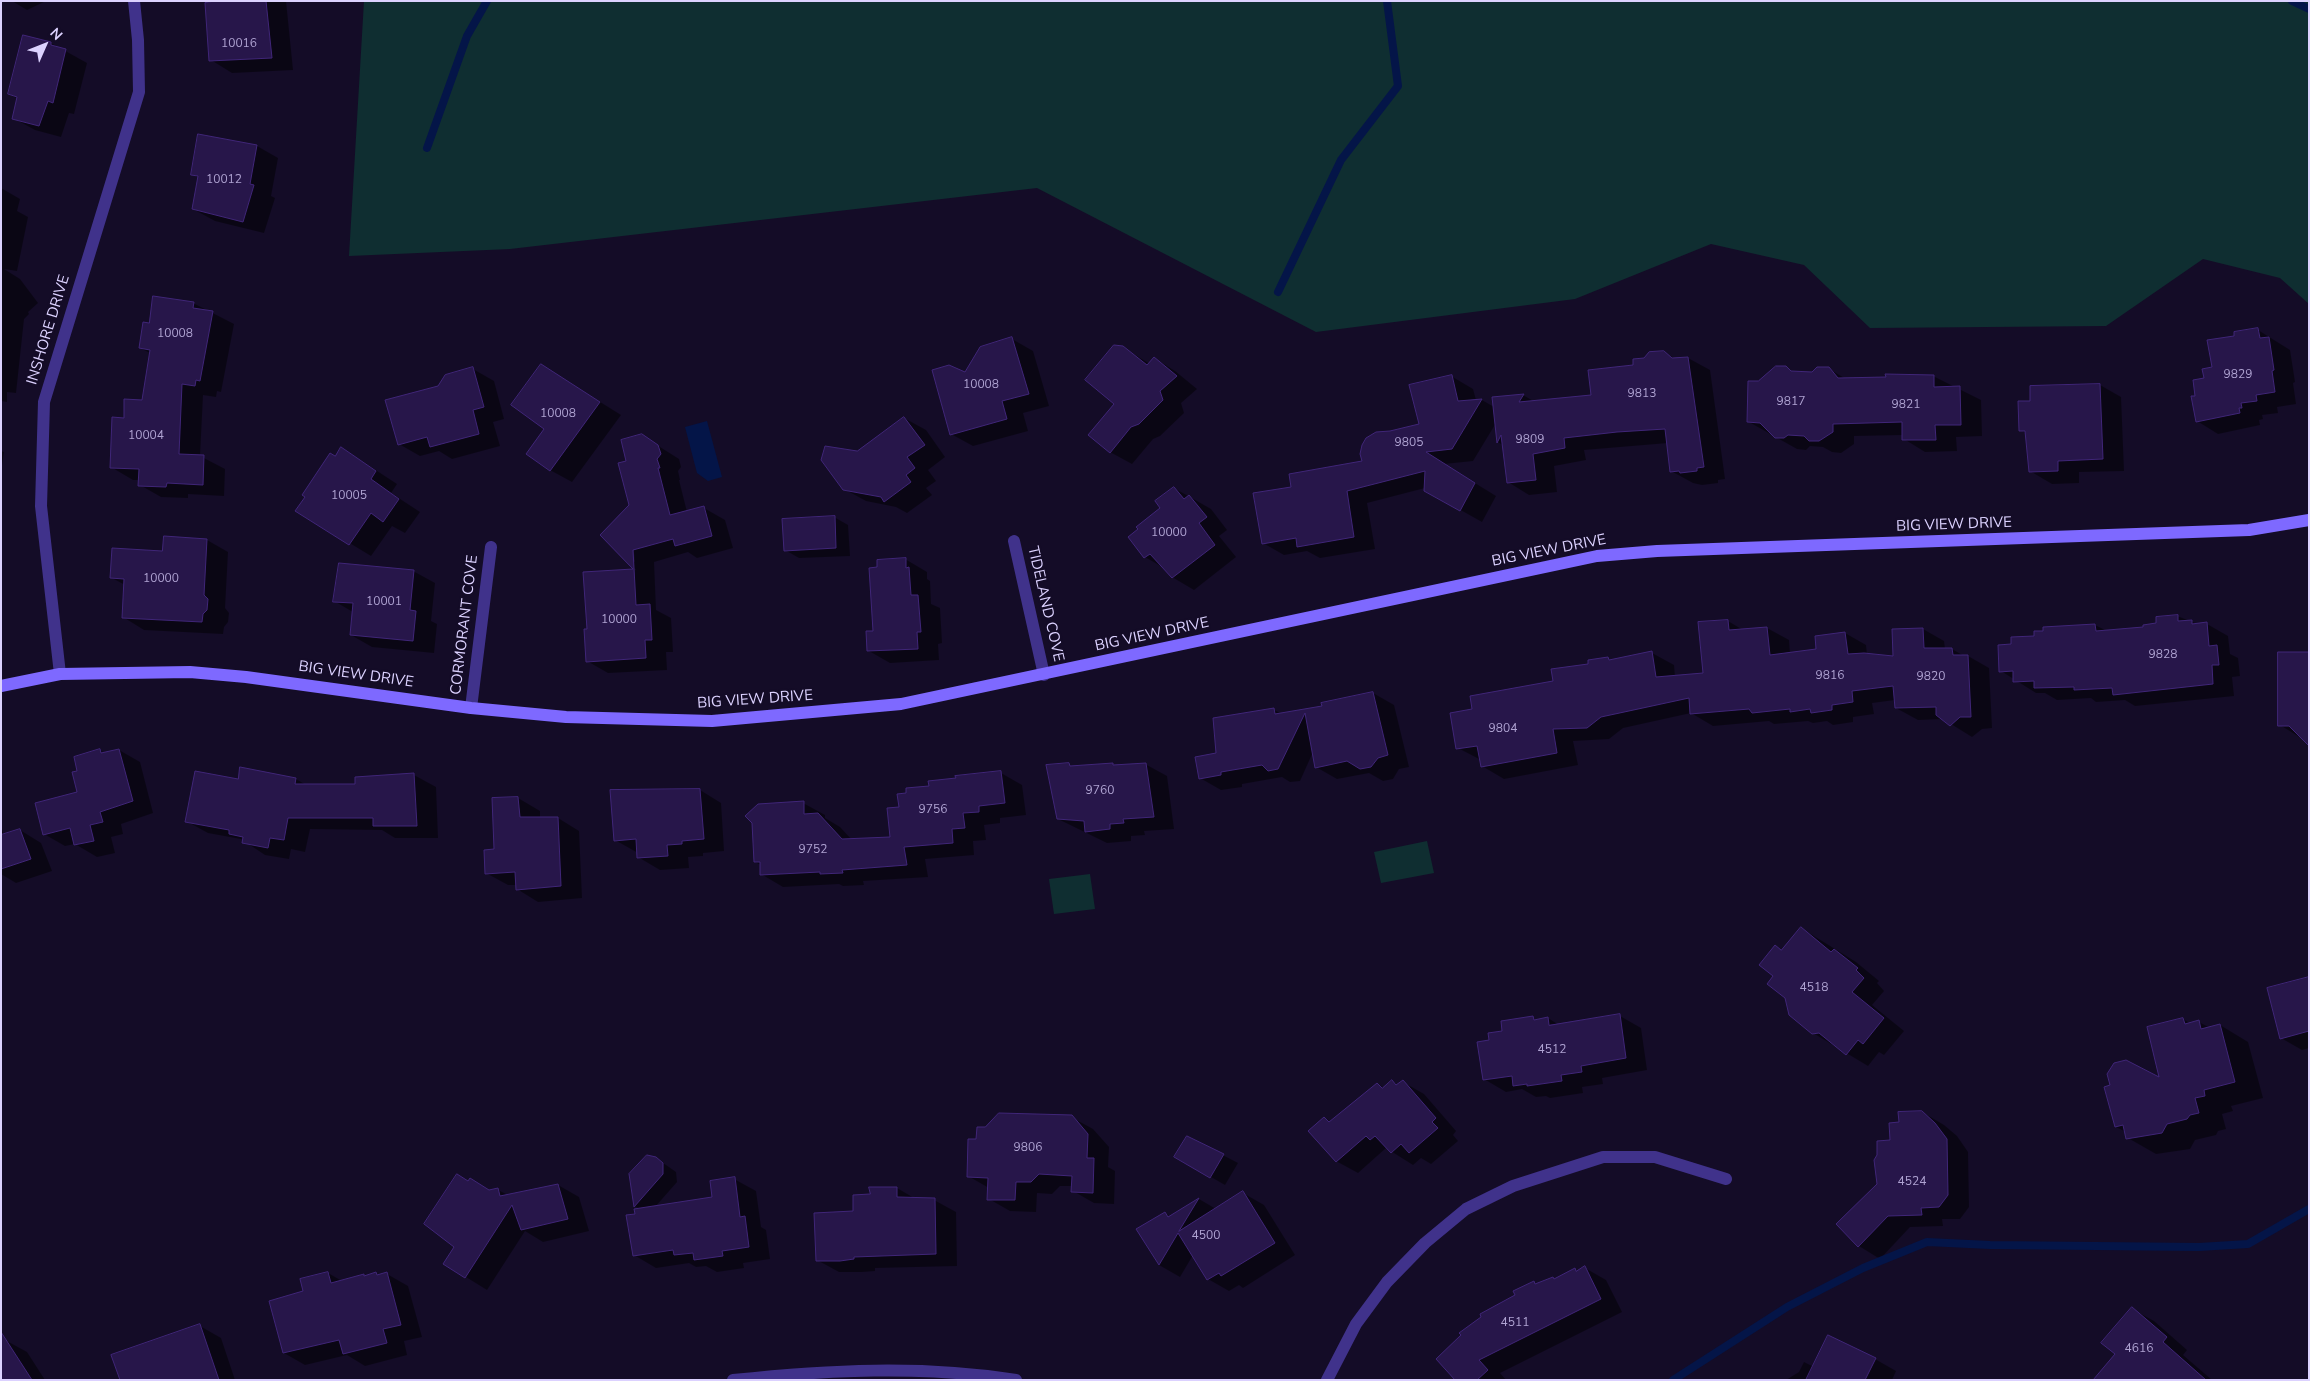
<!DOCTYPE html>
<style>
body{margin:0}
#map{position:relative;width:2310px;height:1381px;overflow:hidden;background:#140c27;font-family:"Nunito Sans",sans-serif}
canvas{display:block}
.frame{position:absolute;inset:0;border:2px solid #dcd2ff;pointer-events:none}
.north{position:absolute;left:20px;top:20px;width:50px;height:50px;-webkit-text-stroke:4px #140c27;paint-order:stroke;rotate:46deg;font-size:14px;font-weight:700;line-height:20px;text-align:center;color:#dcd2ff}
.north::after{content:'';display:block;margin:auto;width:18px;height:22px;background:#dcd2ff;clip-path:polygon(50% 0,100% 100%,50% 72%,0 100%)}
</style>
<div id="map">
<canvas width="2310" height="1381"></canvas>
<div class="frame"></div>
<div class="north">N</div>
</div>
<script>
const c = document.querySelector('canvas').getContext('2d');
c.lineJoin = 'round';
function paint(path, color) { c.fillStyle = color; c.fill(path, 'evenodd'); }
function stroke(path, color, width, dash) { c.strokeStyle = color; c.lineWidth = width; c.lineCap = dash ? 'butt' : 'round'; c.setLineDash(dash || []); c.stroke(path); }
function write(font, color, halo, rows, align = 'center') {
  c.font = font + ' "Nunito Sans",sans-serif'; c.lineWidth = 4.5; c.setLineDash([]); c.textBaseline = 'middle'; c.strokeStyle = halo; c.fillStyle = color; for (const [text, x, y, turn = 0] of rows) {
    c.save(); c.translate(x, y); c.rotate((+turn || 0) * Math.PI / 180); c.textAlign = isNaN(turn) ? turn : align; if (halo) c.strokeText(text, 0, 0); c.fillText(text, 0, 0); c.restore();
  }
}
const green = new Path2D(`
 M364 1H2309V304L2280 278 2203 259 2106 326 1870 328 1804 265 1711 244 1575 299 1316 332 1037 188 510 249 349 256Z
 M1427 841 1434 873 1381 883 1374 852Z
 M1090 874 1095 909 1054 914 1049 879Z`);
const water = new Path2D(`
 M707 421 722 477 708 481 697 473 685 427Z`);
const shadow = new Path2D(`
 M12 1H46L27 10Z
 M208 1H286L293 70 232 73 211 60Z
 M51 43 87 63 74 114 69 113 61 137 35 130 13 118 18 99 9 94Z
 M257 146 278 158 271 196 275 198 264 233 215 221 193 209 199 178 192 174Z
 M1 188 20 199 17 211 28 217 17 271 4 269 20 279 38 303 28 312 29 314 24 319 16 393 7 392V402L1 401Z
 M193 303 234 324 221 392 217 391 216 397 203 395 200 456 225 469 224 496 188 494V498L161 497 140 485V480H133L111 467 125 419 143 401 150 353 140 348 150 324Z
 M2258 330 2290 350 2295 382 2293 383 2296 404 2277 407 2278 413 2262 415 2263 419 2259 420 2260 425 2218 434 2197 421V397L2205 379 2236 337Z
 M1012 339 1033 351 1049 406 1023 413 1028 431 973 446 951 434 966 374Z
 M1122 347 1150 364 1154 358 1175 371 1197 389 1181 403 1184 413 1160 436 1153 439 1132 464 1110 452Z
 M1663 352 1676 359 1688 358 1710 370 1725 479 1718 480V483L1702 485 1693 483 1671 471 1668 443 1584 450 1586 460 1554 466 1557 492 1529 495 1508 482 1504 446 1498 442 1496 423 1473 461 1444 464 1496 496 1482 522 1425 490V488L1367 503 1375 549 1320 558 1307 551 1284 555 1263 543 1292 488 1363 462 1391 433 1420 425 1451 376 1473 389 1476 400H1482L1494 407 1493 399 1523 395 1535 402 1592 396 1645 359Z
 M541 365 621 415 572 482 550 470Z
 M1786 368 1795 373H1813L1829 369 1846 379 1933 376 1981 400 1982 436 1956 437 1957 451 1925 452 1904 439 1903 435 1854 436V444L1841 453 1832 452 1823 447 1810 446 1806 450 1797 449 1749 422 1759 382Z
 M473 369 494 381 504 419 493 422 500 446 452 459 439 451 420 456 399 444 438 387Z
 M2100 385 2121 397 2124 471 2079 472V483L2052 484 2030 471 2027 434 2021 430 2032 402Z
 M904 418 926 430 945 457 928 470 936 481 926 488 932 495 907 513 896 507 866 501 844 489 858 452Z
 M641 435 679 459 681 467 678 471 680 480H679L687 512 704 508 725 520 733 548 697 558 688 552 654 562 656 610 671 618 673 652H666L667 670 608 673 587 661 588 630 584 574 636 570 602 535 631 506 628 462ZM633 544 635 562 632 560Z
 M342 448 397 484 391 493 420 512 405 533 392 526 371 556 297 511Z
 M1 451 4 452 1 472Z
 M1174 488 1211 509 1227 530 1219 536 1236 557 1194 590 1172 577 1164 568 1145 557 1162 508Z
 M834 517 848 525 850 556 799 558 785 550Z
 M207 540 228 552 225 608 229 613 228 622 224 627 223 634 144 630 123 617 125 585 112 578 164 553Z
 M905 559 927 572V579L930 581 931 604 940 608 942 643 938 644 939 660 890 663 869 651 874 632 879 568Z
 M413 571 435 583 431 621 437 624 434 653 372 647 351 635 353 612 334 601Z
 M2177 616 2198 624H2207L2228 636 2230 654 2238 658 2240 676 2232 677 2234 696 2135 706 2125 700 2096 702 2091 698 2057 700 2045 693H2036L2001 671 2013 645 2036 637 2095 625 2107 631 2145 628Z
 M1728 621 1743 630 1767 628 1789 640 1790 654 1818 651 1845 633 1866 645 1867 655 1895 657 1893 630 1923 629 1944 641 1945 649H1952L1964 656H1968L1989 668 1992 728 1982 729 1972 737 1943 719 1918 720 1896 708 1895 700 1872 703 1874 714 1853 717V722L1833 725 1827 721 1813 723 1808 721 1774 724 1769 721 1713 726 1691 713 1623 728 1609 739 1573 741 1578 765 1504 779 1482 766 1481 760 1458 748 1474 710 1554 682 1590 665 1608 659 1611 660 1652 653 1674 665 1675 677 1704 675Z
 M2279 653 2301 738 2280 725Z
 M1373 693 1394 705 1409 767 1399 769 1393 779 1383 781 1369 773 1337 779 1316 767 1313 752 1300 781 1290 782 1282 777 1242 784V787L1221 790 1200 778 1217 754 1274 710 1282 714 1323 707Z
 M100 750 105 753 119 750 140 762 153 813 121 824 123 834 111 837 115 853 97 857 75 844 65 846 44 834 79 793Z
 M1113 764 1116 766 1145 764 1167 776 1174 829 1144 831 1145 835 1131 836V841L1107 843 1058 819 1048 767Z
 M1001 773 1022 785 1026 815 1000 818V823L984 825 986 840 973 841 974 855 925 859 928 877 863 881 864 885 843 886 839 884 783 887 761 874V865L755 862 803 803 825 815V818L840 827 852 840 891 838 900 809 907 794 930 787Z
 M414 775 436 787 438 838H395L382 830 310 829 305 852 291 849 289 859 265 855 241 839 208 833 186 821 239 781 296 779 306 785H356V778Z
 M700 790 721 803 724 851 703 853V856L688 857 689 868 660 870 638 857V853L615 840Z
 M518 798 540 811V818H558L579 831 582 898 538 902 517 889V885H508L486 873 495 850 493 800Z
 M1 826 4 835 20 830 41 843 52 871 16 883 1 874Z
 M1801 928 1856 962 1879 981 1877 983 1884 991 1872 1005 1904 1031 1884 1055 1879 1052 1868 1066 1813 1033 1786 997 1775 976 1776 947 1783 951Z
 M2309 977V1048L2302 1050 2281 1038 2268 988Z
 M1620 1016 1641 1028 1647 1070 1602 1078 1603 1084 1582 1087 1583 1093 1550 1098 1546 1096 1536 1097 1522 1089 1506 1092 1484 1079 1491 1041 1533 1018 1537 1020 1548 1018 1559 1025Z
 M2183 1019 2191 1024 2199 1022 2210 1028 2220 1025 2248 1042 2263 1098 2231 1106 2233 1111 2222 1114 2226 1129 2218 1131 2216 1135 2195 1140 2190 1149 2156 1154 2128 1138 2126 1132 2116 1127 2161 1079Z
 M1392 1081 1398 1085 1403 1082 1424 1094 1456 1131 1453 1135 1458 1141 1431 1164 1421 1158 1413 1165 1386 1148 1358 1173 1336 1161 1325 1118 1331 1122 1378 1084 1384 1088Z
 M1922 1112 1944 1125 1957 1136 1968 1152 1969 1207 1960 1219H1942L1943 1226 1910 1227 1880 1259 1859 1246 1837 1224 1878 1185 1891 1142 1900 1124Z
 M1071 1117 1093 1129 1109 1147 1108 1167 1115 1171 1114 1204 1094 1203 1073 1191V1186H1060L1052 1194 1037 1193 1036 1212 1010 1211 989 1199V1188L968 1176 977 1140Z
 M1188 1137 1238 1163 1225 1185 1176 1157Z
 M656 1158 676 1172 677 1182 655 1207 714 1198 734 1179 756 1191 761 1227 766 1230 770 1259 743 1263 744 1268 717 1272 706 1266 696 1267 689 1263 656 1268 634 1255 636 1215 640 1209 635 1206 631 1175Z
 M558 1185 579 1197 589 1231 543 1242 525 1231 487 1290 445 1264 491 1191 498 1190 508 1195Z
 M897 1188 914 1198 934 1200 956 1212 957 1266 875 1268V1271L862 1272H839L817 1260 871 1195Z
 M1243 1193 1264 1205 1295 1255 1243 1288 1239 1285 1229 1291 1208 1279 1193 1255 1180 1277 1159 1265 1138 1230 1165 1213 1170 1217 1199 1199 1216 1209Z
 M1585 1268 1606 1280 1622 1312 1500 1373 1506 1380H1457L1534 1282 1537 1284 1553 1278 1555 1280 1575 1269 1578 1271Z
 M328 1273 342 1281 363 1275 387 1274 408 1286 422 1337 404 1341 407 1355 365 1366 347 1355 305 1365 284 1353 304 1292Z
 M2132 1309 2154 1321 2187 1350 2183 1355 2212 1380H2093L2117 1354Z
 M200 1326 221 1338 235 1380H121Z
 M5 1340 27 1352 45 1380H1Z
 M1875 1359 1896 1371 1892 1380H1786L1799 1372 1804 1362 1814 1367Z`);
const stream = new Path2D(`
 M2292 1 2309 9
 M427 148 467 36 487 1
 M1278 292 1341 160 1398 86 1387 1
 M1673 1380 1787 1307 1863 1268 1927 1242 1990 1245 2199 1247 2248 1244 2309 1209`);
const building = new Path2D(`
 M215 1H266L272 58 209 61 205 3Z
 M23 35 51 42V45L66 49 53 103 48 101 39 126 12 119 17 97 8 94Z
 M198 134 257 145 250 184 254 185 243 222 192 209 198 176 191 175Z
 M153 296 194 302 193 308 213 311 200 381 196 380 195 386 182 384 179 454 204 455 203 485 167 483 166 487 138 486 139 469 110 468 112 417 124 418V399L142 400 150 350 139 348 143 322 149 323Z
 M2258 328 2260 338 2269 337 2274 370 2272 371 2275 392 2256 395 2257 401 2241 403 2242 408H2239L2240 413 2196 422 2191 396H2195L2193 380 2204 378 2202 369 2212 367 2207 340 2234 336V332Z
 M1012 337 1029 394 1002 401 1007 419 950 435 932 370 949 365 965 372 980 347Z
 M1114 345 1123 346 1147 365 1154 357 1177 376 1160 391 1163 400 1139 424 1131 427 1110 453 1088 435 1114 404 1085 380Z
 M1664 351 1672 358 1688 357 1704 467 1697 468V471L1680 473 1679 471 1670 472 1665 429 1617 432 1564 438 1565 448 1533 454 1536 480 1507 483 1501 435 1497 443 1492 397 1524 394 1519 402 1591 395 1588 370 1633 365V359L1644 358 1649 352Z
 M541 364 600 402 550 471 526 454 544 429 511 405Z
 M1776 366H1786L1791 371 1812 372 1817 367H1829L1838 378 1886 377 1885 374 1934 375V387L1960 386 1961 425H1935L1936 440H1902V422L1833 424V432L1819 441H1809L1804 436 1788 435 1784 438H1775L1760 423 1747 422 1748 381H1758Z
 M473 367 484 407 473 410 479 434 430 447 427 437 398 445 385 400 438 386 445 375Z
 M1452 375 1458 401 1482 399 1452 449 1426 452 1475 483 1460 511 1424 491 1425 471 1347 491 1354 537 1297 547 1296 538 1262 544 1253 493 1291 487 1289 474 1362 461 1360 454 1362 445 1366 438 1376 432 1390 431 1419 424 1409 385Z
 M2100 384 2103 459 2058 461V471L2029 472 2025 431H2019L2018 401H2030V386Z
 M904 417 925 445 907 457 915 468 906 475 911 482 884 502 881 497 843 490 821 460 825 446 857 451Z
 M642 434 658 445 661 454 657 459 660 468H658L670 515 704 506 712 536 675 546 673 539 633 550 636 605 650 604 652 640H645L646 658 586 662 584 629H587L583 572 633 569 600 535 629 505 618 463 626 461 621 440Z
 M341 447 376 471 371 479 399 499 383 522 371 513 349 545 295 511 305 497 302 495 330 453 335 456Z
 M1174 487 1184 499 1189 495 1207 517 1199 523 1215 545 1172 578 1150 554 1144 558 1128 537 1138 529 1136 527 1160 508 1155 501Z
 M835 516 836 548 784 551 782 519Z
 M164 536 207 539 204 595 208 599 207 610 203 614 202 622 122 618 124 579 110 578 112 548 162 551Z
 M906 558V568L909 567 911 595H918L921 632H917L918 649 867 651 866 631H873L869 568 877 567V560Z
 M339 563 414 570 410 610 416 611 413 641 350 635 353 603 333 602Z
 M2178 615V621L2192 620V624L2207 622 2209 646 2217 645 2219 665H2212L2213 684 2113 695 2112 688 2074 690V687L2034 688V681L2013 682V671L1999 672 1998 645 2011 644V637L2034 636V631H2043V627L2095 624 2096 631 2143 627V625L2156 623V617Z
 M1728 620 1729 630 1767 627 1770 655 1816 649 1815 636 1845 632 1848 654 1864 653 1893 656 1892 629 1923 628 1924 648H1952L1953 655H1968L1971 717H1960L1950 726 1936 715V707L1895 708 1893 686 1852 691 1853 702 1832 705V710L1811 713 1810 709 1790 712V709L1752 713 1749 709 1690 714 1689 698 1601 717 1587 728 1553 729 1557 753 1481 767 1477 746 1456 749 1450 713 1472 709 1470 696 1553 681 1551 669 1588 664V660L1608 657 1609 660 1652 651 1656 677 1703 673 1698 622Z
 M2278 652H2309V746L2289 726H2278Z
 M1373 692 1388 755 1378 758 1371 767 1360 769 1347 761 1315 768 1305 713 1278 769 1268 771 1262 765 1221 772V775L1199 779 1195 757 1216 753 1213 718 1274 708 1275 714 1322 706 1321 703Z
 M100 749 101 753 119 749 133 801 100 812 103 822 90 825 94 841 74 845 70 828 43 835 35 803 77 792 72 772 77 771 74 757Z
 M1069 763 1070 766 1113 763V765L1146 763 1154 817 1123 819 1124 823 1110 824V829L1085 832 1084 821 1057 819 1046 765Z
 M240 767 296 778 295 784H355V777L414 773 417 826H373V818H288L284 840 270 838 268 848 242 843 243 837 229 834V830L185 822 195 771 238 779Z
 M1001 771 1005 803 979 806V812L963 813 965 828 952 829 953 843 904 847 907 865 842 870 843 873 820 874V872L760 875V862H754L752 823 745 816 758 804 804 801V814L818 813 842 839 890 837 887 808 899 807 897 794 906 793V788L929 786 928 781 956 778 955 776Z
 M700 789 704 839 682 841V844L667 845 668 856 637 858 636 839 614 841 610 790Z
 M518 797 520 817H558L561 886 516 890 515 872 485 874 484 850 494 849 492 798Z
 M20 829 31 859 1 869V835Z
 M1801 927 1831 952 1834 949 1858 968 1856 970 1864 978 1852 992 1884 1018 1863 1044 1858 1040 1846 1055 1819 1033 1812 1034 1789 1015 1785 998 1767 984 1773 976 1759 965 1775 945 1781 950Z
 M2309 977V1031L2280 1039 2267 988Z
 M1620 1014 1626 1058 1581 1066 1582 1072 1561 1075 1562 1081 1527 1086V1084L1513 1086 1512 1076 1483 1080 1477 1042 1489 1040 1488 1033 1502 1031 1501 1021 1533 1016 1534 1020 1548 1017 1549 1025Z
 M2183 1018 2185 1024 2199 1020 2201 1029 2220 1024 2235 1082 2204 1090 2205 1096 2195 1098 2199 1113 2190 1115 2187 1119 2167 1124 2162 1133 2126 1139 2123 1125 2115 1127 2104 1087 2110 1085 2107 1074 2114 1063 2126 1060 2159 1077 2147 1027Z
 M1392 1080 1396 1085 1403 1080 1436 1118 1432 1122 1438 1128 1409 1153 1401 1144 1391 1153 1375 1136 1370 1140 1366 1136 1336 1162 1308 1131 1324 1117 1329 1122 1377 1083 1382 1088Z
 M1922 1111 1935 1123 1947 1139 1948 1195 1939 1207 1921 1208 1922 1215 1888 1216 1858 1247 1836 1224 1877 1184 1874 1160 1877 1155V1141L1890 1140 1889 1123 1899 1122 1898 1112Z
 M999 1113 1072 1115 1088 1134 1087 1158H1094L1093 1193 1071 1192 1072 1176 1039 1174 1031 1182H1016L1015 1200H987L988 1178 967 1177 968 1139H976L977 1127H985Z
 M1187 1136 1224 1154 1210 1178 1174 1157Z
 M647 1155 656 1157 663 1163V1174L634 1207 629 1174Z
 M457 1174 468 1181 470 1178 489 1190 498 1188 500 1196 558 1184 568 1219 521 1230 512 1205 465 1278 443 1264 454 1247 424 1224Z
 M735 1177 740 1217 745 1216 749 1247 722 1251 723 1256 694 1260 693 1253 674 1255 673 1250 633 1256 626 1215 635 1214 634 1209 712 1197 710 1181Z
 M869 1187H897V1197L935 1198 936 1254 854 1257V1259L840 1261H816L814 1213 853 1211V1195L870 1194Z
 M1243 1191 1275 1243 1221 1276 1219 1273 1207 1280 1178 1233 1159 1265 1136 1229 1165 1212 1168 1217 1199 1198 1179 1231Z
 M1585 1266 1601 1299 1479 1360 1488 1370 1477 1380H1455L1436 1359 1461 1335 1459 1333 1481 1317 1480 1314 1515 1295 1513 1291 1534 1281 1535 1284 1553 1277 1554 1279 1575 1268 1576 1271Z
 M328 1272 331 1283 364 1274V1276L376 1272 377 1275 387 1272 401 1325 383 1329 387 1343 343 1354 339 1340 283 1353 269 1301 303 1291 300 1279Z
 M2132 1307 2167 1337 2163 1342 2206 1380H2093L2115 1354 2101 1343Z
 M200 1324 219 1380H120L111 1355Z
 M1 1332 32 1380H1Z
 M1828 1335 1876 1358 1865 1380H1806Z`);
const street = new Path2D(`
 M1014 541 1044 675
 M60 674 41 506 44 402 139 92 138 40 134 1
 M471 708 491 547
 M733 1380C827 1370 922 1365 1016 1380
 M1327 1380 1356 1324 1387 1282 1425 1243 1466 1209 1513 1186 1603 1157H1655L1726 1179`);
const secondary = new Path2D(`
 M1 686 60 674 190 672 246 677 471 708 566 717 712 721 901 704 1597 556 1657 551 2249 530 2309 520`);
const numberNames = [
 ["10016",239,44],
 ["10012",224,180],
 ["10008",175,334],
 ["9829",2238,375],
 ["10008",981,385],
 ["9813",1642,394],
 ["9817",1791,402],
 ["9821",1906,405],
 ["10008",558,414],
 ["10004",146,436],
 ["9809",1530,440],
 ["9805",1409,443],
 ["10005",349,496],
 ["10000",1169,533],
 ["10000",161,579],
 ["10001",384,602],
 ["10000",619,620],
 ["9828",2163,655],
 ["9816",1830,676],
 ["9820",1931,677],
 ["9804",1503,729],
 ["9760",1100,791],
 ["9756",933,810],
 ["9752",813,850],
 ["4518",1814,988],
 ["4512",1552,1050],
 ["9806",1028,1148],
 ["4524",1912,1182],
 ["4500",1206,1236],
 ["4511",1515,1323],
 ["4616",2139,1349]
];
const streetNames = [
 ["INSHORE DRIVE",49,330,-73],
 ["BIG VIEW DRIVE",1954,525,-2],
 ["BIG VIEW DRIVE",1549,551,-11],
 ["TIDELAND COVE",1045,604,77],
 ["CORMORANT COVE",465,625,-83],
 ["BIG VIEW DRIVE",1152,635,-12],
 ["BIG VIEW DRIVE",356,675,8],
 ["BIG VIEW DRIVE",755,700,-4]
];
paint(green, '#0f2e31');
paint(water, '#041548');
paint(shadow, '#0007');
stroke(stream, '#041548', 8);
paint(building, '#27164a');
stroke(building, '#402678', 1);
stroke(street, '#40328b', 12);
stroke(secondary, '#7e69ff', 12);
write('12px', '#afa3d2', null, numberNames);
write('15px', '#dcd2ff', '#140c27', streetNames);
</script>
